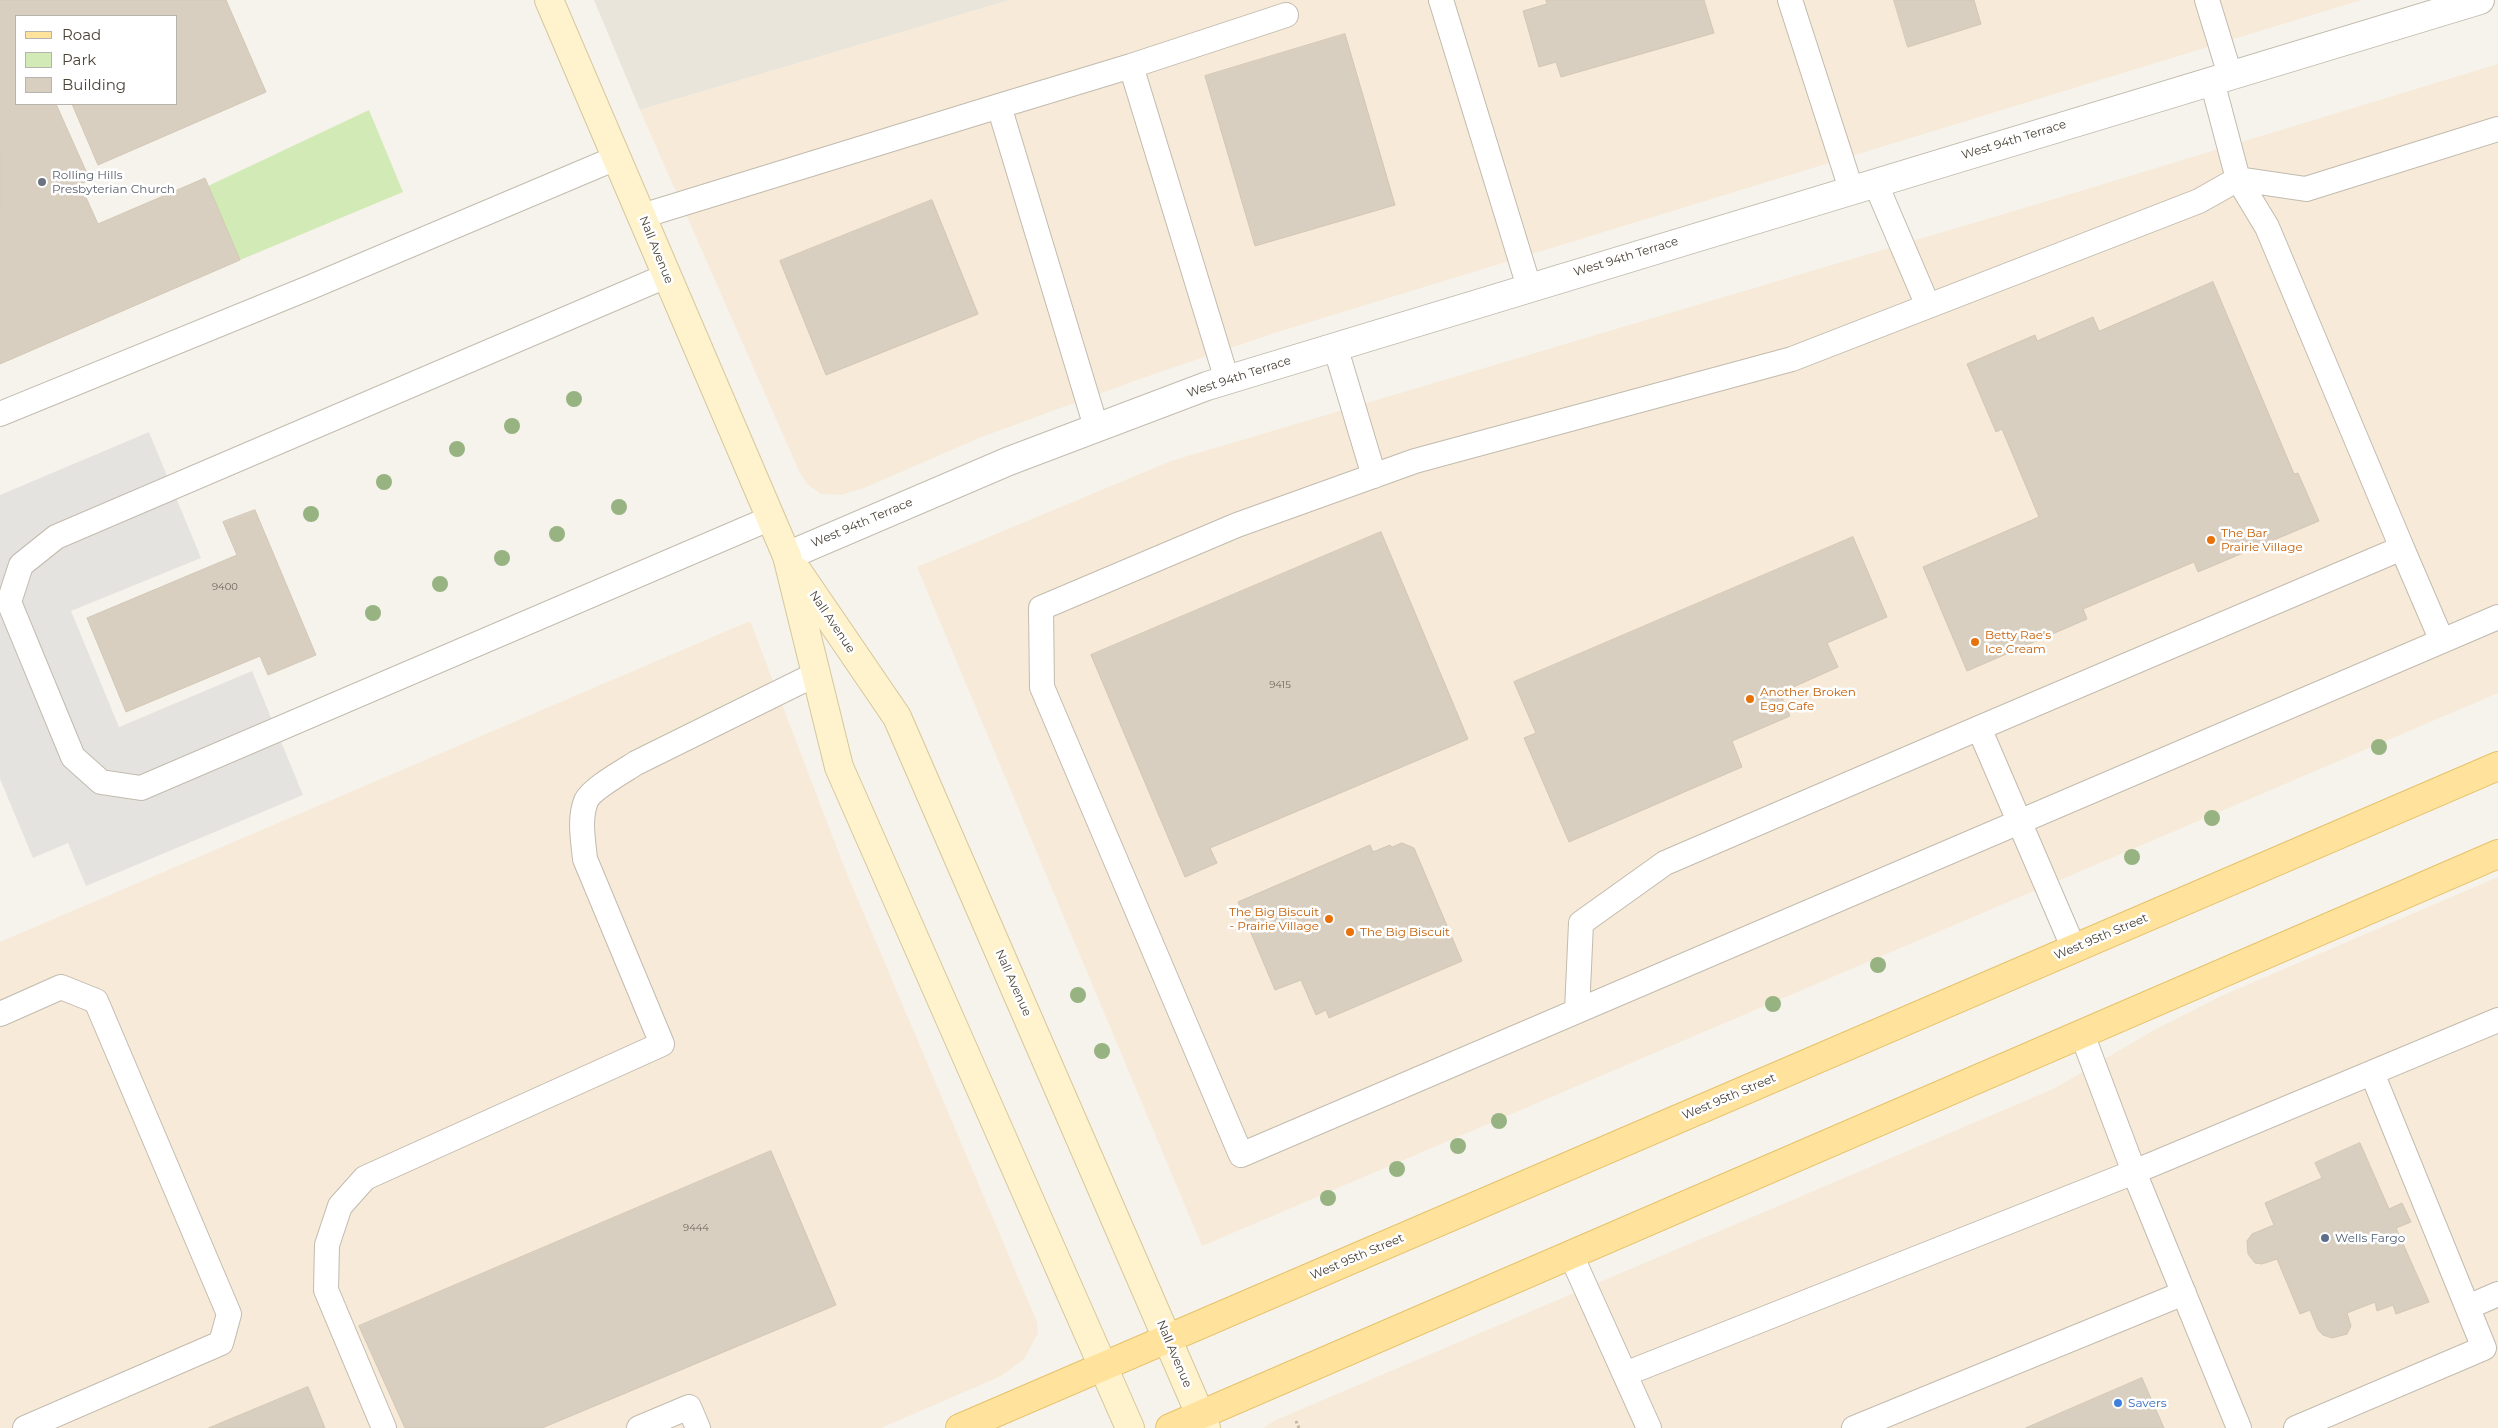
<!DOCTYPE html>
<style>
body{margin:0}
#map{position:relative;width:2498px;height:1428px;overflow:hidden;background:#f6f3ec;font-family:Montserrat,sans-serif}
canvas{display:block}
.legend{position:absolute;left:15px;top:15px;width:162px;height:90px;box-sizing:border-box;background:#fff;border:1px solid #b7b4b0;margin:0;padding:6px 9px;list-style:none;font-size:15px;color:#4b4439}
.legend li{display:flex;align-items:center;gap:10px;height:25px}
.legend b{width:25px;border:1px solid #b7b4b0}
</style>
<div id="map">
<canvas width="2498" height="1428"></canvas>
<ul class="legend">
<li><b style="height:6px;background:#ffe39c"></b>Road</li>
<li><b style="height:14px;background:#d2eab5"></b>Park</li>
<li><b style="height:14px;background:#d8cfc1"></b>Building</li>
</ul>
</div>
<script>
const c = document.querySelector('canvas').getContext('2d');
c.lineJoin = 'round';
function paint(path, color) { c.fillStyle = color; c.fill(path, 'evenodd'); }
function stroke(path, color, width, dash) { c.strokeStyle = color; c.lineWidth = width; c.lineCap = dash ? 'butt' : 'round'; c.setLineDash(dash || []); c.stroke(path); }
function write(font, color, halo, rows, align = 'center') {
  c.font = font + ' Montserrat,sans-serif'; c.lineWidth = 5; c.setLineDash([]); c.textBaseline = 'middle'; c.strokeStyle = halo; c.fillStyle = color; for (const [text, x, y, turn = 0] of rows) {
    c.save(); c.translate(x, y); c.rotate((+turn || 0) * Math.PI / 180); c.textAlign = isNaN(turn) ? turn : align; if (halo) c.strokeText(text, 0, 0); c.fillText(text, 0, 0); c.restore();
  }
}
const residential = new Path2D(`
 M594 0H1010L640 110Z`);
const commercial = new Path2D(`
 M1010 0H2361L1274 333 1134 381 979 438 864 488 841 495 821 494 807 484 799 471 640 110Z
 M2498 64V693L1202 1246 917 567 1171 461 2061 197Z
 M750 621 845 869 1037 1322 1038 1333 1024 1359 1001 1376 881 1428H0V942Z
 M2498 877V1428H1263L1276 1420 2053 1089 2156 1029 2219 997Z`);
const green = new Path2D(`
 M369 110 403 192 240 260 208 186Z`);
const parking = new Path2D(`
 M149 432 201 558 71 611 119 727 252 671 303 795 86 886 68 843 33 858 0 779V495Z`);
const building = new Path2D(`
 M0 0H226L266 92 98 165 72 104H176V16H16V104H56L90 180 80 184 98 224 205 178 240 260 0 364Z
 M1546 0H1704L1714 33 1561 77 1556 62 1539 67 1523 11 1547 4Z
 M1894 0H1974L1981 24 1908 47Z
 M1345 34 1395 205 1255 246 1205 76Z
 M932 200 978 314 826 375 780 261Z
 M2213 282 2294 474 2298 473 2319 521 2198 572 2194 562 2083 609 2087 619 1967 671 1923 567 2039 517 2002 429 1996 432 1967 364 2035 335 2037 341 2093 317 2099 331Z
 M255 510 316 655 268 675 260 656 126 712 87 618 237 555 223 522Z
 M1381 532 1468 739 1210 848 1217 863 1185 877 1091 655Z
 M1853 537 1887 617 1827 643 1838 667 1780 693 1790 716 1732 741 1742 767 1569 842 1524 738 1536 733 1514 682Z
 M1402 843 1414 848 1462 961 1329 1018 1326 1010 1316 1015 1301 980 1275 990 1238 902 1370 845 1373 852 1390 845 1392 847Z
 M2360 1143 2389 1209 2402 1203 2411 1222 2396 1228 2429 1302 2396 1314 2393 1305 2377 1311 2375 1302 2347 1313 2351 1326 2347 1334 2332 1338 2323 1335 2318 1330 2310 1310 2300 1314 2277 1259 2262 1264 2255 1263 2248 1254 2247 1241 2252 1234 2274 1225 2265 1203 2322 1178 2315 1163Z
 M771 1151 836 1305 542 1428H405L359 1326Z
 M2142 1378 2164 1428H2026Z
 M308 1387 325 1428H209Z`);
const path = new Path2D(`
 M1296 1421 1299 1428`);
const service = new Path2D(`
 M1441 0 1529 287
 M1790 0 1851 189
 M2207 0 2230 75
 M1131 66 1286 15
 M2212 81 2238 179 2306 189 2498 129
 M999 106 1131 66 1227 380
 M1875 182 1928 306
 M642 216 999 106 1096 427
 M666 276 56 537 21 565 9 602 73 757 101 782 141 788 771 518
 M1335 346 1374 476
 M0 414 311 287 616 158
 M2442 641 2498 617
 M2074 949 1979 728 2402 548 2442 641 1241 1155 1042 687 1041 608 1237 525 1415 461 1792 359 2199 201 2238 179 2267 227 2402 548
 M1577 1011 1581 923 1665 863 1979 728
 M0 1014 61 987 96 1001 229 1314 221 1343 25 1428
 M1571 1255 1649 1428
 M2468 1307 2498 1294
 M1625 1374 2134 1172 2082 1034
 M384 1428 326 1290 327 1245 340 1206 365 1178 662 1044 585 859C583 839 579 819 586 801 591 789 624 771 636 763L816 674
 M639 1428 689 1407 698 1428
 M1854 1428 2184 1293
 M2239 1428 2134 1172 2498 1020
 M2296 1428 2484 1348 2372 1073`);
const minor = new Path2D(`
 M787 556 1009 461 1207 386 2480 0`);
const secondary = new Path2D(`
 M549 0 787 556 839 767 1130 1428
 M798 572 897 717 1206 1428`);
const primary = new Path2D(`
 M960 1428 2498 766
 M1170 1428 2498 854`);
const trees = [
 [574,399],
 [512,426],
 [457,449],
 [384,482],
 [619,507],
 [311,514],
 [557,534],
 [502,558],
 [440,584],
 [373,613],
 [2379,747],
 [2212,818],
 [2132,857],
 [1878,965],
 [1078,995],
 [1773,1004],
 [1102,1051],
 [1499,1121],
 [1458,1146],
 [1397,1169],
 [1328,1198]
];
const markers = [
 [42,182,5,"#6b7280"],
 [2211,540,5,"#e8710a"],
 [1975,642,5,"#e8710a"],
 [1750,699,5,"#e8710a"],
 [1329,919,5,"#e8710a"],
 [1350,932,5,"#e8710a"],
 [2325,1238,5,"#5c6f8a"],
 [2118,1403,5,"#3f7fe0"]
];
const numberNames = [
 ["9400",225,587],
 ["9415",1280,685],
 ["9444",696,1228]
];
const streetNames = [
 ["West 94th Terrace",2014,140,-17],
 ["Nall Avenue",656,250,68],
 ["West 94th Terrace",1626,257,-17],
 ["West 94th Terrace",1239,377,-18],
 ["West 94th Terrace",862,523,-23],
 ["Nall Avenue",832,622,56],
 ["West 95th Street",2101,937,-23],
 ["Nall Avenue",1013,983,66],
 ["West 95th Street",1729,1097,-23],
 ["West 95th Street",1357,1257,-23],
 ["Nall Avenue",1174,1354,67]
];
const worshipNames = [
 ["Rolling Hills",52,175],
 ["Presbyterian Church",52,189]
];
const foodNames = [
 ["The Bar",2221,533],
 ["Prairie Village",2221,547],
 ["Betty Rae's",1985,635],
 ["Ice Cream",1985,649],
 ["Another Broken",1760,692],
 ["Egg Cafe",1760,706],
 ["The Big Biscuit",1319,912,"right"],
 ["- Prairie Village",1319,926,"right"],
 ["The Big Biscuit",1360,932]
];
const serviceNames = [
 ["Wells Fargo",2335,1238]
];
const shopNames = [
 ["Savers",2128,1403]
];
paint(residential, '#eae5da');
paint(commercial, '#f7ead8');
paint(green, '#d2eab5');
paint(parking, '#e5e3e0');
paint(building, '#d8cfc1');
stroke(building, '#d3c7b4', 1);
stroke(service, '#c2bbae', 26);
stroke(minor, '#c2bbae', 30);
stroke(secondary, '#d6c79b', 30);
stroke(primary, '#e6c16a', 30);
stroke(path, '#c4b79f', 3, [2.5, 2.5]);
stroke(service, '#fff', 24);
stroke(minor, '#fff', 28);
stroke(secondary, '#fff3cd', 28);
stroke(primary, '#ffe39c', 28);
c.fillStyle = '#97b381';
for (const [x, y] of trees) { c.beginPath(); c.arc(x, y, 8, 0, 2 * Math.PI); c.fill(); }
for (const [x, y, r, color] of markers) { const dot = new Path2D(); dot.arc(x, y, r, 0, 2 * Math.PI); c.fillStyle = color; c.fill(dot); stroke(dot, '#fff', 2); }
write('10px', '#6e675b', null, numberNames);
write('12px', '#4b4439', '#fff', streetNames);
write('12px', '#5b616d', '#fff', worshipNames, 'left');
write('12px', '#c56008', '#fff', foodNames, 'left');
write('12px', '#4e5e75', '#fff', serviceNames, 'left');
write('12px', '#366cbe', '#fff', shopNames, 'left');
</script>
